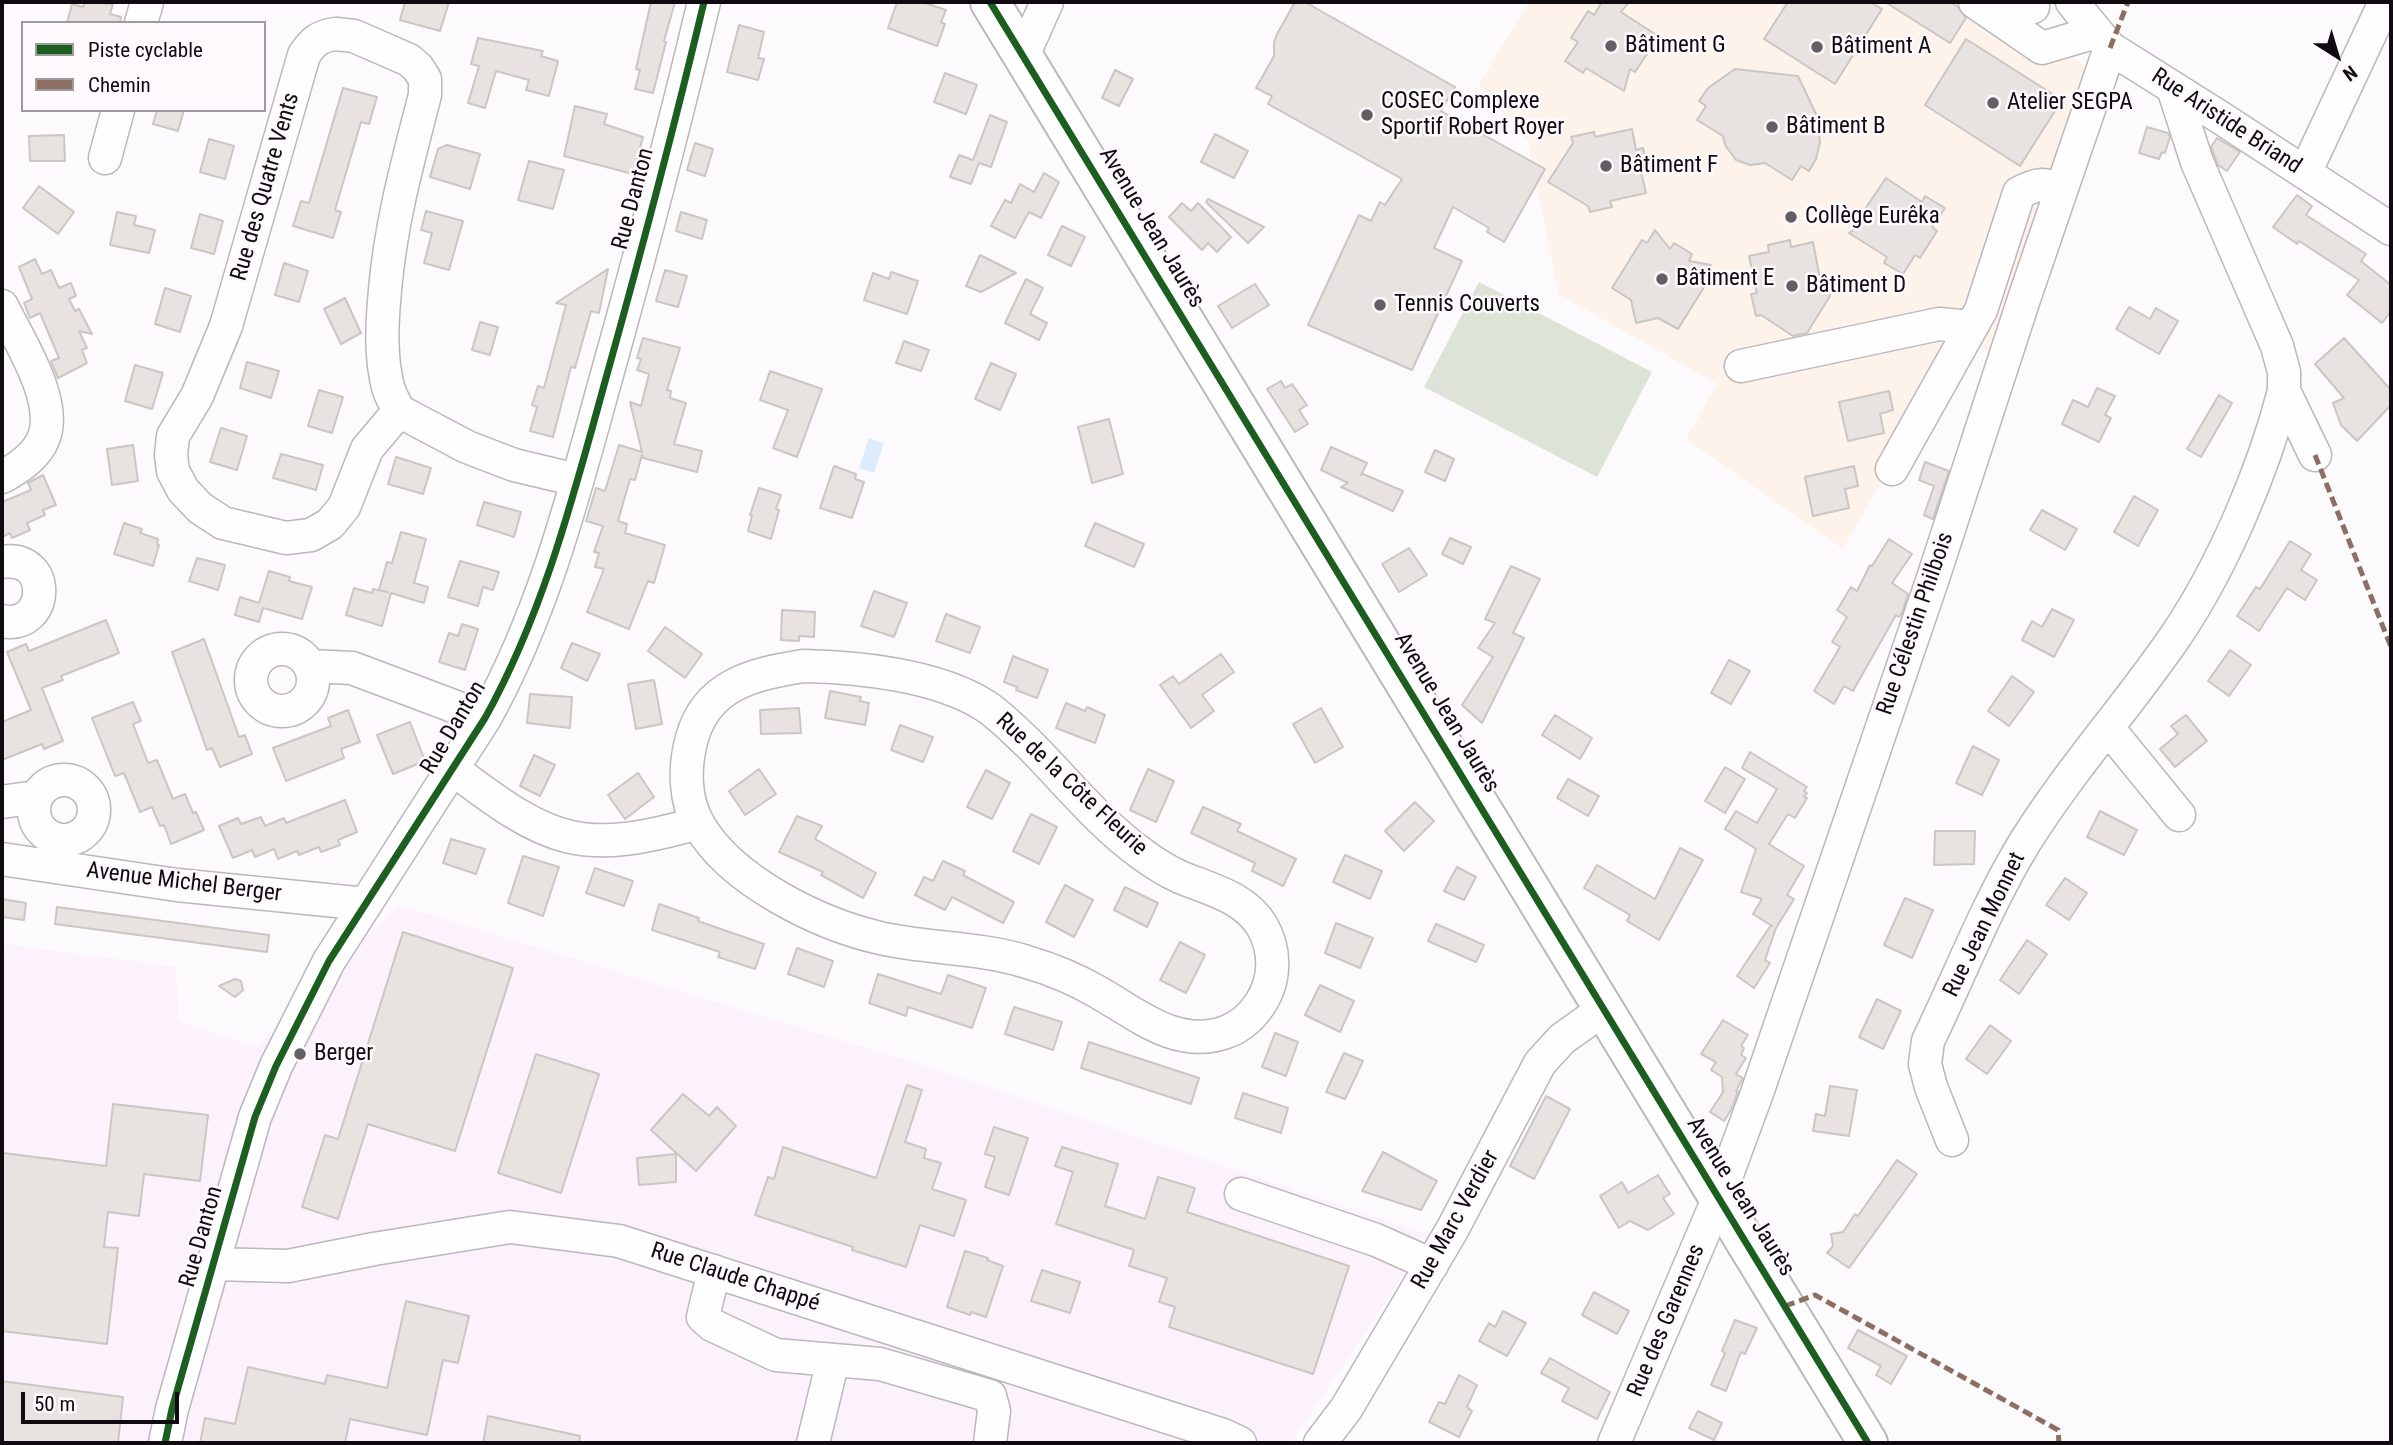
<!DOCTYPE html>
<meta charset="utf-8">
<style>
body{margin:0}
#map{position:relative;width:2393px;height:1445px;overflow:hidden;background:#fcfafc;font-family:"Roboto Condensed",sans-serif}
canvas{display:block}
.frame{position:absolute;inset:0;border:4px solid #100a11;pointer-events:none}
.legend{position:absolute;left:21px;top:21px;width:245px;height:91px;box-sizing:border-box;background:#fdf9fd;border:2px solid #9e999f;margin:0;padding:9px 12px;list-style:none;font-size:21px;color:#100a11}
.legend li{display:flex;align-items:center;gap:14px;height:35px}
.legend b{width:35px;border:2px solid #9e999f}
.north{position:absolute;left:2302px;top:21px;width:70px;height:70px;-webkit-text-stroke:5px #fdf9fd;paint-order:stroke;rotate:143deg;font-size:19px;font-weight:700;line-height:28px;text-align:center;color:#100a11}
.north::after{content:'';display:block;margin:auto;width:24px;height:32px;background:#100a11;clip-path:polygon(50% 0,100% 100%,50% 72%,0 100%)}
.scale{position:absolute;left:21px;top:1392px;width:158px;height:32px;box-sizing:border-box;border:4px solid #100a11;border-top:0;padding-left:9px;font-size:21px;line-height:24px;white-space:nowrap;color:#100a11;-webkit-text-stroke:5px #fdf9fd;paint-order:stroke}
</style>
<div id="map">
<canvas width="2393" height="1445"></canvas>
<div class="frame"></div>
<ul class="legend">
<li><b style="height:9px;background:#1b5e20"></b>Piste cyclable</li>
<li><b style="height:9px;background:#8d6e63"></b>Chemin</li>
</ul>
<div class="north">N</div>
<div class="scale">50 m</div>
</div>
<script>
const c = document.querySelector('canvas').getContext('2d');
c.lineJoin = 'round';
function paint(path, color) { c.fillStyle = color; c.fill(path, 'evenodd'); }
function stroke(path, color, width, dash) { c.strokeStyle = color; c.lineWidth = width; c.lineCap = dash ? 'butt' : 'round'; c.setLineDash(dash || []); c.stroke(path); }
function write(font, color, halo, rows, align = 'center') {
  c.font = font + ' "Roboto Condensed",sans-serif'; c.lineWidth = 5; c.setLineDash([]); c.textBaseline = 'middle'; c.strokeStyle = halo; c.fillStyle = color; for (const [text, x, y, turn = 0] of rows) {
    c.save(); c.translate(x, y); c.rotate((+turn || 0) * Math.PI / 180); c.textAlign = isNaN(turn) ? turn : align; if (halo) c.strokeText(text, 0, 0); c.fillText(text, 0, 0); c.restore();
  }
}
const built = new Path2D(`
 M398 905 919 1064 1431 1235 1291 1443H2V944L176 967 179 1021 257 1047Z`);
const education = new Path2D(`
 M1529 2H1988L2087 67 1996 352 1961 342 1843 549 1686 439 1717 384 1558 294 1528 141 1478 85Z`);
const green = new Path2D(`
 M1479 282 1652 372 1597 477 1424 387Z`);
const water = new Path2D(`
 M869 438 884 443 874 473 859 468Z`);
const building = new Path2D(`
 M85 2 113 4 110 14 121 17 120 23H67L72 4 83 7Z
 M405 2H449L440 31 400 20Z
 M651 2H675L664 41 666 42 653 93 635 89 640 70 636 69Z
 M897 2H922L946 10 941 22 945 24 937 46 888 28Z
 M1295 2H1305L1455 87 1441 111 1545 169 1504 242 1487 232 1489 228 1453 207 1434 248 1462 261 1412 370 1308 325 1359 215 1371 221 1380 202 1385 205 1402 179 1268 104 1272 96 1256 88 1274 56V42L1277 34Z
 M1602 2H1629L1621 12 1658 36 1642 51 1647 54 1635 72 1630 69 1624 91 1586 68 1583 73 1565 61 1578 42 1571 38 1588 11 1594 15Z
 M1788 2H1870L1882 9 1835 84 1764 39Z
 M1885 2H1950L1958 7 1966 18 1950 43Z
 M739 25 764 32 758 58 764 59 758 80 727 72Z
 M478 38 543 51 541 56 558 61 549 96 526 90 529 80 496 71 485 108 468 103 479 66 471 64Z
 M1966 39 2062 100 2020 166 1925 105Z
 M1735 69 1798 76 1817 116 1820 142 1816 159 1809 171 1801 166 1792 180 1765 163 1750 165 1736 160 1725 145 1723 136 1697 120 1706 106 1699 101 1708 88Z
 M1115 70 1133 79 1119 106 1102 98Z
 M945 73 977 85 966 114 934 102Z
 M343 88 377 97 369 124 361 122 335 210 341 212 333 238 293 226 301 201 309 203Z
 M575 106 607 114 604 124 643 137 633 174 564 156Z
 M157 110H184L178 131 153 124Z
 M990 115 1007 122 991 167 979 163 971 184 950 177 959 155 973 160Z
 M2147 127 2168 133 2170 137 2165 153 2162 152 2159 159 2139 153Z
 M1632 129 1636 150 1643 148 1648 170 1641 172 1646 193 1610 201 1612 207 1590 212 1588 206 1548 182 1573 143 1571 137 1594 132 1595 137Z
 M1215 134 1248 151 1234 178 1201 162Z
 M64 135 65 161H30L29 136Z
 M2217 138 2240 152 2227 171 2218 165 2211 147Z
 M209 139 234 146 225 179 200 172Z
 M695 143 713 149 705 176 687 170Z
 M447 145 480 154 470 189 430 177 438 149Z
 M529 161 564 170 553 209 518 200Z
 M1044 173 1059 182 1041 218 1029 212 1015 238 991 226 1005 200 1011 203 1020 184 1034 192Z
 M1886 178 1922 202 1925 196 1945 208 1932 227 1937 231 1920 258 1915 255 1903 274 1884 263 1887 257 1849 233 1869 219 1861 215Z
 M39 186 74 212 58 234 23 208Z
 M2297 195 2312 206 2306 215 2366 254 2361 261 2391 285V311L2382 323 2347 295 2359 280 2299 241 2297 244 2273 227Z
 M1208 199 1264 227 1248 243 1206 202Z
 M1182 203 1191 211 1198 203 1231 237 1217 252 1208 243 1202 250 1169 217Z
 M426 211 463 221 449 270 424 263 432 233 421 230Z
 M117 212 136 216 134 225 155 230 149 253 110 245Z
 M681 212 707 220 702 239 676 231Z
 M200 214 223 221 214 254 191 248Z
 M1062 226 1085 237 1071 266 1048 255Z
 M1655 230 1670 249 1674 243 1692 254 1689 261 1711 265 1703 277 1708 281 1678 329 1658 318 1636 323 1631 300 1612 288 1642 240 1647 243Z
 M1790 240 1791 247 1813 242 1820 279 1826 277 1830 296 1807 333 1793 336 1761 315 1756 316 1751 294 1757 293 1749 256 1769 252 1768 245Z
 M980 255 1016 273 981 292 966 286Z
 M35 259 42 274 51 270 59 288 71 283 76 296 69 299 75 311 79 309 92 334 79 331 87 348 82 350 87 363 58 378 51 361 59 358 40 313 30 318 24 303 32 299 19 267Z
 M284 263 308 271 299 302 275 295Z
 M608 269 599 313 591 311 575 368 571 367 553 437 530 431 537 407 532 405 538 386 544 388 566 305 556 303Z
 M665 270 687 276 678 307 656 301Z
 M891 272 918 281 907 314 864 300 873 273 889 279Z
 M1026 279 1043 288 1030 314 1047 323 1039 340 1005 323Z
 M1255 284 1269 305 1232 328 1218 306Z
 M165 288 191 296 180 332 155 324Z
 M345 298 361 333 341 344 324 309Z
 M2129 307 2150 319 2156 308 2178 321 2159 354 2116 329Z
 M480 322 498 327 490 355 472 350Z
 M643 338 680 348 667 390 671 391 670 398 686 403 674 444 702 451 697 472 643 458 642 455 635 480 630 479 618 521 627 524 625 533 665 545 654 583 648 581 629 629 587 612 604 569 595 567 599 553 594 552 603 526 586 521 596 488 605 491 619 445 642 452 630 402 641 406 649 374 637 370 641 359 637 358Z
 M2344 338 2391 390V405L2357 441 2341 425 2333 403 2344 398 2315 364Z
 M904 341 929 350 921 371 896 363Z
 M247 362 279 371 271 398 240 388Z
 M991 363 1016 374 1000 410 975 399Z
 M135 365 163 373 152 409 125 401Z
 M770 371 822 389 797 457 773 448 788 410 760 400Z
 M1281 381 1285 388 1292 384 1307 405 1299 410 1308 424 1295 432 1267 389Z
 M2097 388 2115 396 2105 415 2111 418 2099 442 2062 424 2073 400 2088 407Z
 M319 390 343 397 332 433 308 426Z
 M1889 391 1893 410 1880 414 1884 433 1848 441 1839 402Z
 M2219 395 2232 403 2201 457 2187 449Z
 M1109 419 1123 474 1092 483 1078 427Z
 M221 428 247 436 237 470 210 462Z
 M133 445 138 481 112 485 107 449Z
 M1331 447 1367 463 1361 475 1363 474 1403 491 1393 511 1341 487 1348 483 1321 470Z
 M1435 450 1454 459 1445 481 1425 472Z
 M281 454 323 465 316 490 273 478Z
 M396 457 431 468 423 494 388 484Z
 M1925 462 1949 471 1933 519 1924 515 1934 486 1919 480Z
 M834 466 856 474 855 479 864 482 852 518 820 508Z
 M1854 466 1858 486 1845 489 1849 508 1813 516 1805 477Z
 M43 475 56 505 43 510 45 515 27 523 30 530 12 538 10 533 2 537V502L31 490 28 483Z
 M759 488 781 495 776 509 779 510 771 539 748 531 752 516 750 515Z
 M2134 496 2158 510 2138 546 2114 532Z
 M484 502 521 512 514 537 477 525Z
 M2042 510 2077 529 2065 550 2030 530Z
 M124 523 142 529 140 533 158 539 157 544 159 545 153 566 114 554Z
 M1095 523 1144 544 1134 567 1085 546Z
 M401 532 426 539 414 583 428 587 424 603 391 593 382 626 346 615 354 588 372 593 373 589 388 592 379 590 387 562 392 563Z
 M1450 538 1471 547 1463 564 1442 554Z
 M1889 539 1912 554 1892 583 1908 594 1902 613 1899 617 1896 615 1853 691 1844 686 1834 704 1814 691 1840 647 1832 642 1847 617 1837 610 1851 587 1857 591 1870 565 1872 566Z
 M2290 541 2311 554 2301 570 2317 580 2305 600 2287 588 2259 631 2237 616 2256 587 2260 589Z
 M1409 548 1427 575 1399 592 1382 564Z
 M197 558 225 565 218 590 189 581Z
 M460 561 499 572 493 590 483 587 478 606 448 597Z
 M1511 566 1540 579 1513 633 1524 638 1482 723 1462 705 1493 657 1478 648 1495 623 1485 619Z
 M269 571 290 577 289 581 312 587 302 619 263 608 259 622 235 615 240 597 259 603Z
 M874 591 907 603 894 637 861 626Z
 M2052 609 2074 620 2054 657 2022 640 2032 621 2042 627Z
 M782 610 815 612 814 637 799 636V641L781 640Z
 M946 614 980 627 970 653 936 641Z
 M106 620 119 653 61 676 63 680 42 688 63 741 44 749 42 744 2 760V722L31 710 7 652 26 644 29 651Z
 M462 624 478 629 465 670 439 662 449 633 458 636Z
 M665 627 702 654 685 678 648 651Z
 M204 639 239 737 245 735 252 754 220 767 212 748 207 750 172 652Z
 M572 643 600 654 587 681 561 668Z
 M2230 650 2251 665 2229 696 2208 681Z
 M1221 654 1234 672 1202 695 1214 711 1191 728 1160 685 1173 676 1179 684Z
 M1013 656 1048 670 1037 698 1016 690 1017 687 1004 682Z
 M1729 660 1750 671 1731 704 1711 693Z
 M2012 676 2034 692 2009 726 1988 711Z
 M654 680 662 724 636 729 628 684Z
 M830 691 861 697 860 701 869 703 865 725 825 718Z
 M530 694 572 697 570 728 527 723Z
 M133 702 141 721 133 724 148 763 157 760 173 799 185 794 193 813 196 812 204 830 171 844 164 825 160 826 152 807 140 812 124 773 115 776 92 718Z
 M1066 703 1085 711 1087 707 1105 715 1095 743 1056 728Z
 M799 708 801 733 761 734 760 710Z
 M1321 708 1343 747 1315 763 1293 724Z
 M348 710 360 742 341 749 344 758 286 781 273 748 331 726 328 718Z
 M1555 715 1592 738 1580 759 1542 735Z
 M2186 715 2207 741 2175 767 2160 749 2178 734 2171 726Z
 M410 722 425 761 393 774 377 735Z
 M900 725 933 737 923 762 891 750Z
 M1973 746 1999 760 1982 795 1956 783Z
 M1750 752 1807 787 1804 791 1807 793 1804 797 1807 798 1795 818 1788 814 1769 844 1804 866 1787 895 1794 899 1776 928 1765 960 1770 963 1754 988 1737 976 1771 925 1772 926 1753 914 1762 899 1741 892 1756 849 1725 829 1736 811 1757 823 1777 789 1742 768Z
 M534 755 555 765 540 796 520 786Z
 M1725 767 1745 779 1725 813 1705 801Z
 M759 769 776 794 745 815 729 791Z
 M1148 769 1174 781 1156 822 1130 810Z
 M986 770 1010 783 992 819 967 807Z
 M638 773 654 797 625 819 608 795Z
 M1568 779 1599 796 1588 816 1557 798Z
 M345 800 357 832 338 840 340 845 321 852 319 847 299 855 297 851 278 859 274 849 255 857 252 850 233 858 219 826 238 818 241 824 261 817 265 826 284 818 286 823Z
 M1415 802 1434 821 1404 851 1385 831Z
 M1203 807 1241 824 1237 831 1296 859 1283 886 1252 871 1255 863 1191 833Z
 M2100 811 2137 830 2124 855 2087 837Z
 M1031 814 1057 827 1039 864 1013 851Z
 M797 816 822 826 815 839 876 873 863 898 821 875 823 872 779 852Z
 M1935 831H1975L1974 864 1934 865Z
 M451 839 485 849 476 874 443 863Z
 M1680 848 1703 860 1659 940 1627 921 1630 915 1584 888 1597 865 1655 899Z
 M1345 855 1382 871 1370 899 1333 882Z
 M523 856 559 867 543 916 508 903Z
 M943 861 965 871 963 875 1014 902 1003 923 952 897 945 910 915 895 924 877 933 881Z
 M1457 867 1476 877 1464 900 1444 891Z
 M595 868 633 881 624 906 586 893Z
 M2065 878 2087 893 2069 920 2046 905Z
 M1065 885 1093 900 1074 937 1046 922Z
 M1125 887 1158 903 1147 927 1114 910Z
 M1905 898 1933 910 1912 958 1884 945Z
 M2 899 26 903 24 920 2 917Z
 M659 904 699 918 698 921 764 944 755 969 718 957 720 952 652 930Z
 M57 907 269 935 267 952 55 924Z
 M1336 923 1373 938 1360 968 1325 953Z
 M1436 924 1484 945 1476 962 1428 941Z
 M403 932 513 968 455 1151 368 1124 338 1219 302 1207 325 1135 338 1139Z
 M2027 940 2047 954 2019 994 2000 980Z
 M1180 942 1205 955 1186 993 1160 980Z
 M797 948 833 961 824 987 788 974Z
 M878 974 941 994 948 975 986 988 972 1028 908 1007 906 1016 869 1003Z
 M235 979 241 981 243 990 235 997 219 986Z
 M1320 985 1354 1001 1340 1032 1305 1015Z
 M1877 999 1901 1011 1883 1049 1859 1037Z
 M1014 1007 1062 1022 1053 1050 1005 1034Z
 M1723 1020 1748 1035 1741 1046 1744 1048 1741 1055 1746 1058 1736 1074 1743 1078 1736 1091 1738 1092 1731 1110 1724 1121 1710 1112 1723 1092 1722 1077 1711 1070 1716 1062 1701 1054Z
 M1990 1025 2011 1041 1987 1074 1966 1059Z
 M1275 1033 1298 1042 1286 1076 1262 1067Z
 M1089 1042 1199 1078 1191 1104 1081 1068Z
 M1344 1053 1363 1061 1345 1099 1326 1092Z
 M536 1054 599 1074 561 1193 498 1173Z
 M907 1085 922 1090 905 1142 926 1149 924 1158 941 1163 932 1189 966 1200 954 1236 920 1225 906 1267 852 1250 853 1247 755 1215 768 1177 774 1179 783 1147 876 1178Z
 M1830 1086 1857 1090 1849 1136 1813 1131 1816 1114 1825 1116Z
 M1243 1093 1288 1108 1281 1133 1235 1118Z
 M683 1094 709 1116 717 1107 736 1126 696 1171 651 1130Z
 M1546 1096 1570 1109 1534 1179 1510 1166Z
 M113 1104 208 1115 200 1181 144 1174 139 1216 108 1212 104 1247 118 1248 107 1344 2 1331 3 1153 106 1166Z
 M994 1127 1028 1138 1009 1195 985 1187 995 1157 985 1154Z
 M1062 1147 1118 1164 1105 1206 1145 1219 1158 1177 1195 1188 1187 1212 1349 1266 1313 1374 1169 1327 1175 1307 1159 1302 1167 1278 1129 1266 1134 1250 1056 1224 1073 1172 1055 1166Z
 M1383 1152 1437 1181 1421 1210 1362 1191Z
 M676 1154V1182L639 1185 637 1158Z
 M1897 1160 1917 1174 1849 1268 1827 1253 1833 1246 1831 1234 1843 1232 1855 1214 1858 1216Z
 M1658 1175 1670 1194 1663 1198 1674 1214 1648 1230 1630 1221 1619 1228 1600 1196 1622 1182 1628 1193Z
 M965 1251 988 1258 987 1260 1003 1266 986 1317 971 1312 970 1315 947 1307Z
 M1042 1270 1080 1282 1070 1313 1031 1301Z
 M1594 1292 1629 1311 1617 1334 1582 1315Z
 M406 1301 469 1316 458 1363 443 1360 427 1435 350 1419 345 1443H200L205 1418 235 1424 248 1367 325 1384 327 1375 387 1388Z
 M1503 1311 1526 1323 1507 1356 1479 1341 1489 1323 1495 1327Z
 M1735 1320 1757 1328 1745 1354 1741 1352 1726 1391 1711 1385 1725 1353 1722 1351Z
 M1858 1330 1907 1356 1891 1384 1876 1375 1881 1366 1848 1348Z
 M1550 1358 1610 1392 1597 1419 1562 1401 1569 1388 1541 1373Z
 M1459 1375 1477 1385 1467 1407 1472 1411 1459 1437 1429 1422 1439 1402 1445 1404Z
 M2 1381 123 1397 118 1443H2Z
 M1698 1411 1722 1423 1714 1440 1689 1428Z
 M488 1416 580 1436 579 1443H483Z`);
const minor = new Path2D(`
 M1975 2 2042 48 2096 32
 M2072 2 2110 48 2218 116 2391 229
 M1999 18 2033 7
 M141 23 147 2
 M336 34 354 36 409 60 418 68 425 79V95C408 161 391 221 385 290 382 322 380 355 388 387 390 395 395 403 399 411L367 449 344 507 330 524 311 535 286 538 223 523 200 508 183 490 173 471 171 455 173 436 197 396 226 326 304 55C313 41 320 36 336 34Z
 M1023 56 1047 2
 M2173 88 2197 162 2277 346 2284 372V391L2315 455
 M105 158 118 110
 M2305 173 2385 2
 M2 306C18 339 58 400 44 437 37 456 19 468 2 477
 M1741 366 1939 324 1971 327
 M399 411 467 447 514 465 577 480
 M1892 469 1981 310 2019 193C2038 183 2042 183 2061 190
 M2 562C54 554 49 631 2 621
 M251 680a31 31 0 1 1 62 0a31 31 0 1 1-62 0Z
 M310 666 352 668 485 718
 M803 666C858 667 936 675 984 705 1000 715 1015 731 1029 744 1066 781 1100 824 1142 854 1154 863 1167 871 1180 877 1209 889 1245 897 1262 926 1276 950 1276 980 1260 1004 1252 1016 1240 1027 1226 1032 1177 1050 1137 1014 1096 991 1075 979 1051 969 1027 962 980 947 928 949 880 938 819 924 731 881 699 825 684 800 684 766 692 738 707 684 754 674 803 666Z
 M2108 728 2179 815
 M454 770C549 842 580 857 698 823
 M34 810a30 30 0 1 1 60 0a30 30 0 1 1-60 0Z
 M2 802 36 797
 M2 859 177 885 366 904
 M1952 1140 1931 1087 1925 1064 1928 1041C1960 975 1987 904 2025 842 2070 770 2127 707 2175 637 2222 568 2263 472 2284 391
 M1241 1194 1376 1240 1432 1265
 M214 1264 288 1266 374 1249 510 1227 619 1241 1223 1435 1240 1443
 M714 1271 703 1317 712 1325 776 1355 880 1364 990 1396 994 1411 990 1443
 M165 1443 172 1409 255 1117 276 1066 329 961 485 718C544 612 574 494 606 378 641 253 674 128 704 2
 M813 1443 833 1360
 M1320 1443 1346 1409 1452 1230 1540 1063 1562 1039 1604 1009
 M1614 1443 1718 1199 1757 1093 1933 578 2025 296 2110 48`);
const major = new Path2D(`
 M990 2 1868 1443`);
const quiet = new Path2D(`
 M2110 48 2128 2
 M2315 455 2391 647
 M1785 1306 1815 1295 2058 1430 2059 1443`);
const cycleway = new Path2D(`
 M990 2 1868 1443
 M165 1443 172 1409 255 1117 276 1066 329 961 485 718C544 612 574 494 606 378 641 253 674 128 704 2`);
const markers = [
 [1611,46,7,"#635e63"],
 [1817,47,7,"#635e63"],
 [1993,103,7,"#635e63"],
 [1367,115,7,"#635e63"],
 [1772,127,7,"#635e63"],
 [1606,166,7,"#635e63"],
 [1791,217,7,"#635e63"],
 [1662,279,7,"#635e63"],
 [1792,286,7,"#635e63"],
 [1380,305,7,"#635e63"],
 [300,1054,7,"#635e63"]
];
const poiNames = [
 ["Bâtiment G",1625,46],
 ["Bâtiment A",1831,47],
 ["COSEC Complexe",1381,102],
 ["Sportif Robert Royer",1381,128],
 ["Atelier SEGPA",2007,103],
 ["Bâtiment B",1786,127],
 ["Bâtiment F",1620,166],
 ["Collège Eurêka",1805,217],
 ["Bâtiment E",1676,279],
 ["Bâtiment D",1806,286],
 ["Tennis Couverts",1394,305],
 ["Berger",314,1054]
];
const streetNames = [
 ["Rue Aristide Briand",2226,122,33],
 ["Rue des Quatre Vents",266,187,-74],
 ["Rue Danton",634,199,-75],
 ["Avenue Jean Jaurès",1151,228,59],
 ["Rue Célestin Philbois",1916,624,-71],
 ["Avenue Jean Jaurès",1446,713,59],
 ["Rue Danton",454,728,-59],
 ["Rue de la Côte Fleurie",1071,785,43],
 ["Avenue Michel Berger",184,883,7],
 ["Rue Jean Monnet",1985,925,-64],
 ["Avenue Jean Jaurès",1740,1197,58],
 ["Rue Marc Verdier",1456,1220,-61],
 ["Rue Danton",202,1237,-74],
 ["Rue Claude Chappé",735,1278,18],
 ["Rue des Garennes",1667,1321,-67]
];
paint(built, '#fbf2fc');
paint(education, '#fdf3ea');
paint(green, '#dde3d6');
paint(water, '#dcecfd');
paint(building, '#e8e3e0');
stroke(building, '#cac6c3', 2);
stroke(minor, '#bbb7bc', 35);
stroke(major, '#bbb7bc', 42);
stroke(minor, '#fffeff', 32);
stroke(major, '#fffeff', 38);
stroke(quiet, '#8d6e63', 5, [10, 5]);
stroke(cycleway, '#1b5e20', 7);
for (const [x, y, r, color] of markers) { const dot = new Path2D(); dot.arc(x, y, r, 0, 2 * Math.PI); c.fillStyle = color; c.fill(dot); stroke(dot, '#fdf9fd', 2.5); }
write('23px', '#100a11', '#fdf9fd', poiNames, 'left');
write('23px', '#100a11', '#fdf9fd', streetNames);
</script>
